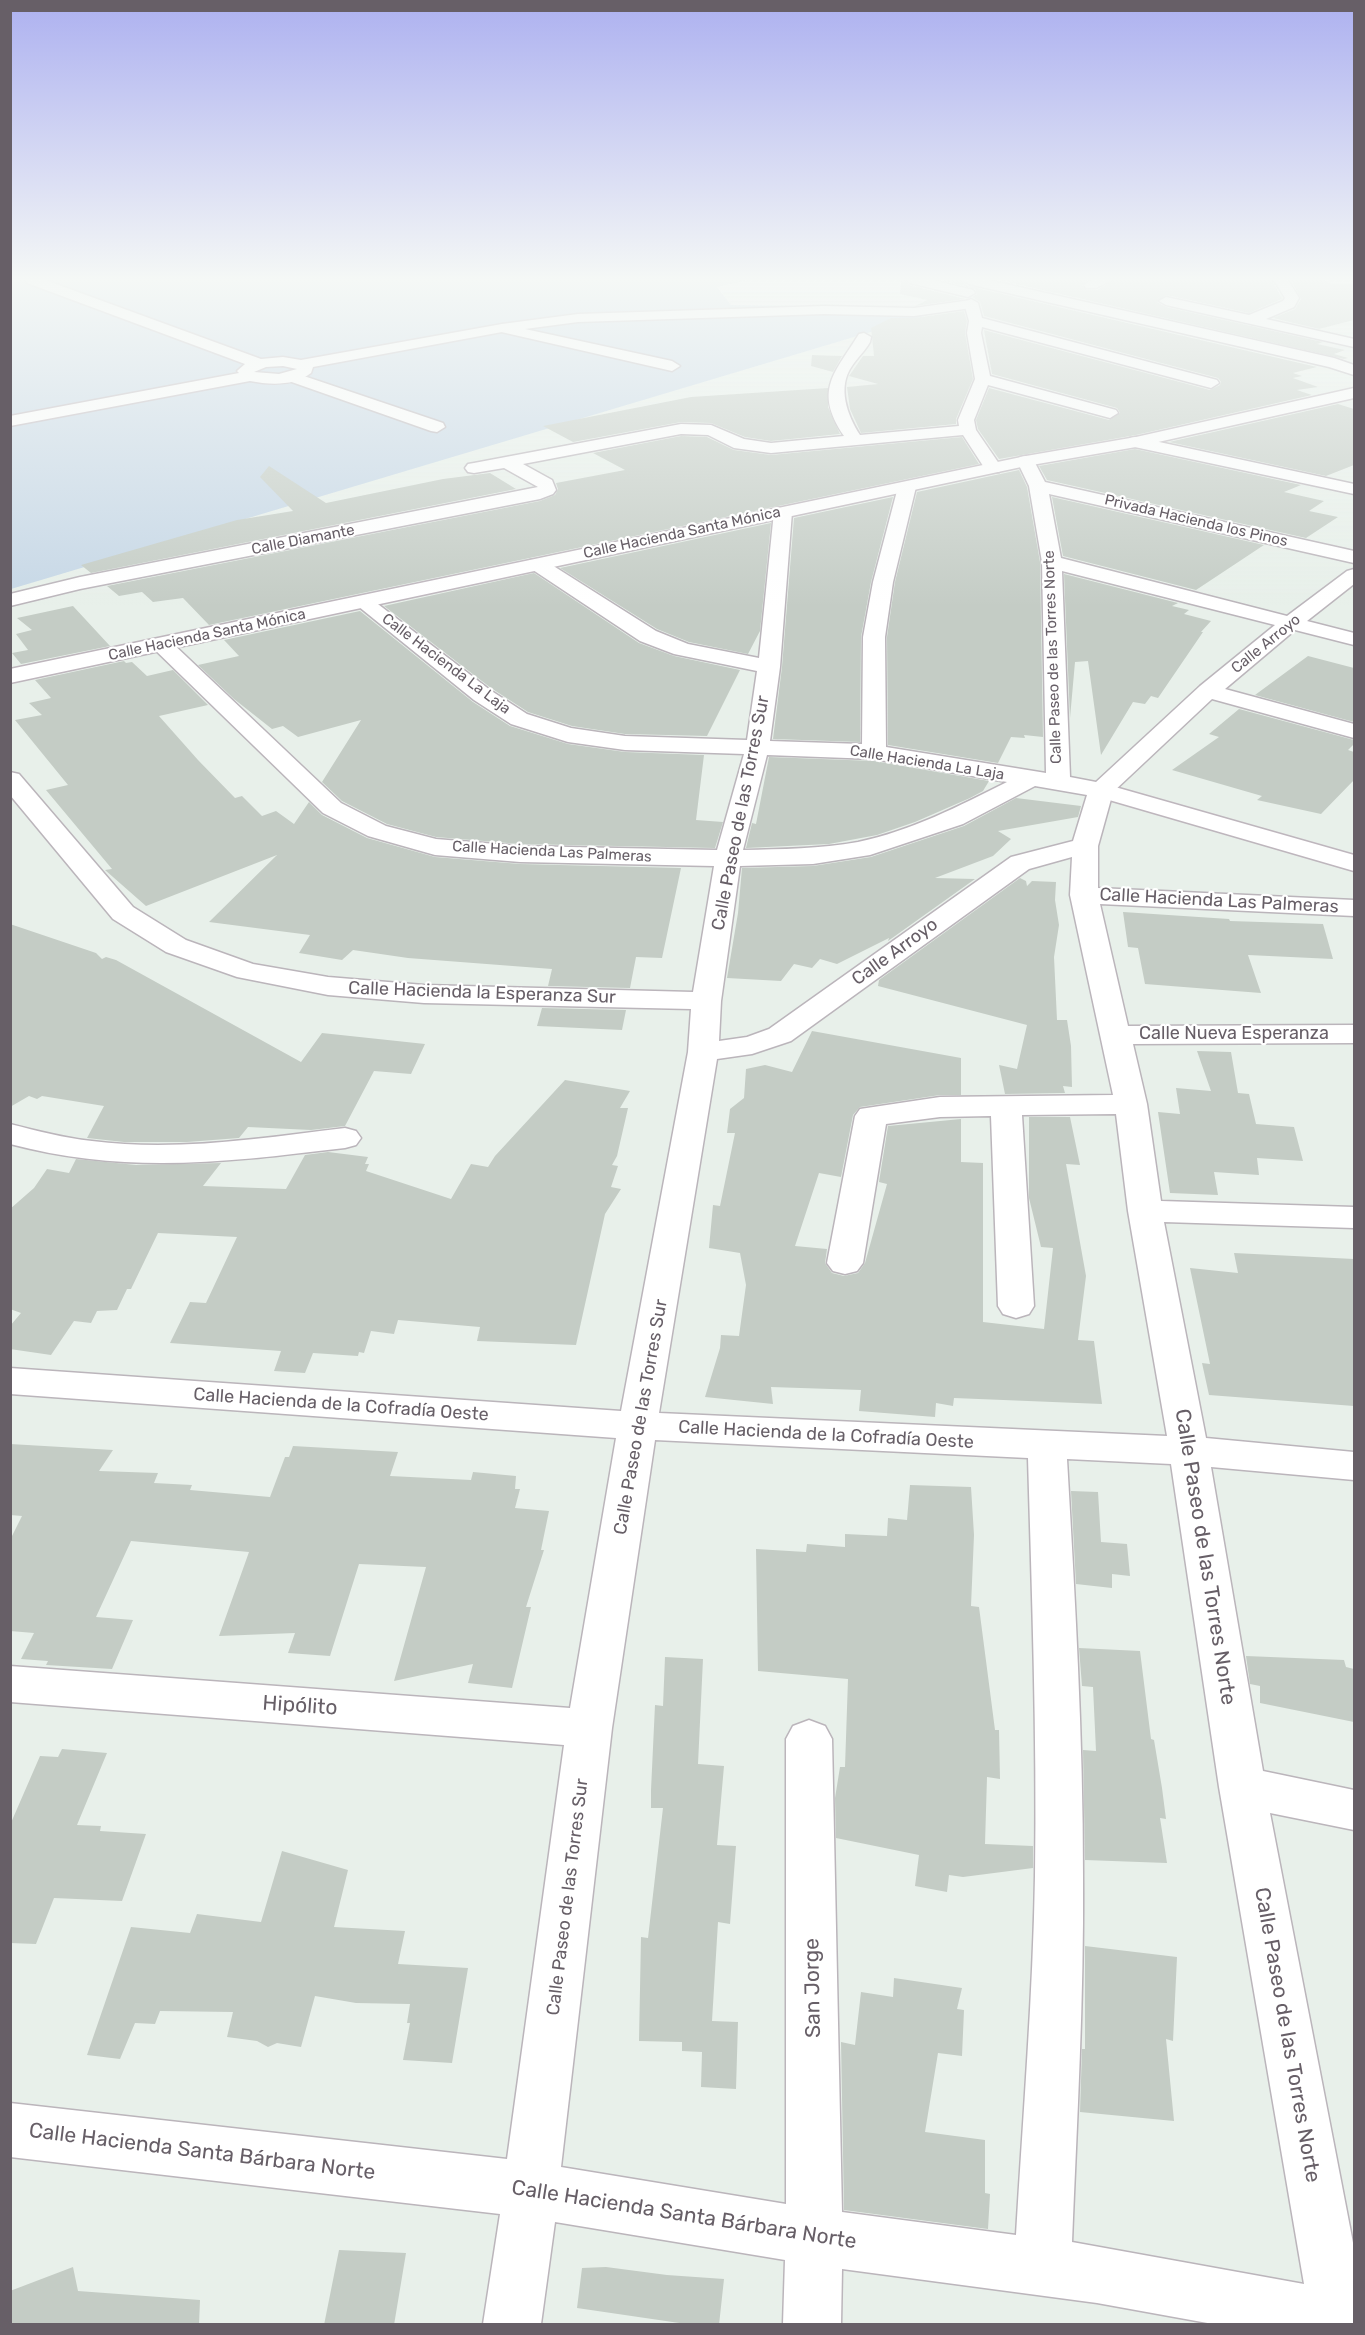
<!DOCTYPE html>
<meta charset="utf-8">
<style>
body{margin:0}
#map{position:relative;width:1365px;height:2335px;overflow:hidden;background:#e8f0ea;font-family:Rubik,sans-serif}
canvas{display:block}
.frame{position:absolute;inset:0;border:12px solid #675f67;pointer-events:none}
</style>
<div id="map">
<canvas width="1365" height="2335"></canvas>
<div class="frame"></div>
</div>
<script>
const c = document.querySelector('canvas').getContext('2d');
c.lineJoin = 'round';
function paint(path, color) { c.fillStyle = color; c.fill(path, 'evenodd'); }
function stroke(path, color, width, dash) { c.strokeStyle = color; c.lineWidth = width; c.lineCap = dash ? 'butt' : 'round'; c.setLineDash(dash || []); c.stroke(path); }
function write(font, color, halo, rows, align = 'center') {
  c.font = font + ' Rubik,sans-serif'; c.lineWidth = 4.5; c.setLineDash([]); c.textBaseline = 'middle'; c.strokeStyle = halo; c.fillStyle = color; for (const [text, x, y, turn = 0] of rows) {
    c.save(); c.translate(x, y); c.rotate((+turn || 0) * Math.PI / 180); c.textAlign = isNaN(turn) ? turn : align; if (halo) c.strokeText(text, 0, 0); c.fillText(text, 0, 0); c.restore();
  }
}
const green = new Path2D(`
 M11 280H747L717 287 731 305 951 308 11 589Z`);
const building = new Path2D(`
 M901 280H906L909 285 965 299 915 306 927 300 900 294Z
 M942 280H960L968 286 1317 367 1293 373 1302 376 1293 378 1318 387 1297 390 1312 395 1136 435 999 459 978 429 976 420 989 388 1109 420 1120 413 1117 408 992 374 984 330 1210 390 1220 385 1221 382 1218 378 984 316 980 302 972 297 977 294 975 289Z
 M999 280H1087L1082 285 1086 290H1097L1114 280H1272L1282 299 1249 313 1166 295 1157 302 1166 307 1323 342 1317 344 1345 350 1334 354 1348 358 1344 359Z
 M1291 280H1324L1332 284H1353L1354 287V320L1319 329 1273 318 1295 309 1301 299Z
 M964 311 967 321 965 333 973 379 956 419V424L861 433 850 409 847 387 878 384 849 376 863 356H874L871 328 891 318H914Z
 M812 355 842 356 833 372 811 366Z
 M828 388V407L840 434 771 441 745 437 711 423 681 422 573 442 543 426 691 397Z
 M1338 404 1354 409V465L1326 476 1169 442Z
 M681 436 707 437 734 450 771 455 962 437 979 464 209 625 183 598 153 602 142 592 119 596 107 586 540 501 555 495 558 489 556 483 625 470 593 453Z
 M1135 449 1301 485 1284 492 1324 501 1309 511 1338 517 1306 538 1047 480 1039 466Z
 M269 466 326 503 443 479 490 473 516 489 91 573 81 565 237 520 293 511 260 477Z
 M1019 470 1027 487 1040 562 1043 737 1024 735 1025 738 1011 737 998 763 888 745 887 637 895 582 917 492Z
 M893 497 871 582 861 637 860 742 773 739 782 667 794 518Z
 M1052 497 1264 545 1196 590 1063 556Z
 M771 523 760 631 748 654 689 642 657 629 560 568Z
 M534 573 639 643 674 656 740 670 707 736 625 734 572 726 528 712 491 688 384 606Z
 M1064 574 1178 603 1172 606 1189 610 1184 614 1211 621 1201 632H1203L1158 698 1151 696 1145 704 1133 702 1101 755 1088 661 1075 662 1070 718Z
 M73 606 110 646 21 664 12 653 28 650 16 634 32 630 17 618Z
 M360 611 473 702 510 726 568 744 625 752 704 755 696 820 723 822 715 848 520 844 436 837 387 824 342 801 322 782 361 720 298 737 283 726 272 729 234 699 198 665 239 656 224 640Z
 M1308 656 1354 668V722L1255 695Z
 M124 661 126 663 132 662 147 676 173 670 208 705 159 716 198 760 235 798 242 796 262 816 276 811 294 824 309 802 322 815 367 838 435 857 520 864 681 868 662 958 636 957 630 988 548 986 552 969 408 958 353 950 342 960 299 953 310 935 209 922 277 855 146 906 105 870 112 869 46 790 68 785 15 720 42 715 29 703 51 698 35 680Z
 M1239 709 1354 740V744L1348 750 1354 752V780L1321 814 1257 800 1262 796 1172 770 1219 737 1209 734Z
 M769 757 874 761 989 781 983 791 970 798 915 822 877 835 829 844 746 848 752 823 756 824Z
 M1016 798 1081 806 1078 817 998 831 1011 839 993 856 935 878 975 879 888 941 889 938 837 964 820 959 812 968 794 964 781 981 727 978 738 913 742 868 813 866 871 857 964 826Z
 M1020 878 1026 881 1027 886 1032 881 1056 882 1055 900 1059 925 1054 957 1057 1020H1067L1071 1046 1072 1087 1063 1086 1065 1093 1005 1094 999 1065 1017 1069 1027 1025 878 986 879 980Z
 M1123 912 1229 919 1230 921 1323 924 1333 959 1248 955 1261 993 1145 984 1138 948 1128 947Z
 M10 924 96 953 102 959 106 957 116 960 301 1062 322 1033 425 1044 411 1074 374 1071 345 1126 311 1130 248 1127 239 1138 187 1142H124L87 1138 104 1106 42 1096 37 1099 29 1096 10 1107Z
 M542 1008 626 1010 622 1030 537 1026Z
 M812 1031 961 1058V1095H940L860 1107 853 1115 841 1177 819 1173 795 1246 827 1249 825 1263 832 1273 844 1276 858 1273 865 1263 887 1184 879 1182 888 1126 961 1119V1162L983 1163V1322L1044 1329 1053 1248 1041 1247 1029 1198V1117H1070L1080 1165 1066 1164 1086 1276 1078 1340 1094 1341 1102 1404 954 1398 953 1406 936 1403 935 1417 859 1411 861 1390 771 1387 773 1404 705 1397 720 1348 721 1335 739 1336 746 1285 740 1253 709 1248 713 1205 720 1206 735 1133H727L730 1109 744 1098 746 1069 765 1065 792 1072Z
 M1197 1051 1231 1052 1238 1093 1249 1094 1256 1124 1294 1127 1303 1161 1257 1158 1259 1175 1214 1172 1218 1195 1170 1193 1158 1112 1180 1114 1176 1088 1211 1091Z
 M565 1080 630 1091 620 1108H628L617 1156 612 1165 618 1166 611 1187 621 1189 605 1214 576 1345 477 1341 480 1327 398 1320 394 1334 371 1331 364 1353 359 1352 358 1356 313 1353 305 1373 274 1371 281 1351 170 1343 190 1302 206 1303 237 1237 158 1233 131 1289H127L117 1310 97 1311 91 1323 74 1321 51 1355 10 1349V1326L21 1313 10 1309V1209L34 1188 47 1169 69 1173 76 1159 136 1165 221 1163 203 1186 286 1189 305 1155 328 1152 368 1157 365 1164H369L366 1171 451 1199 471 1164 488 1167 495 1156Z
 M1234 1253 1354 1259V1406L1209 1395 1202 1363 1210 1364 1190 1268 1238 1273Z
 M10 1444 113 1450 99 1471 158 1473 154 1483 192 1485 190 1490 270 1497 285 1457H289L293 1446 398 1452 390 1476 471 1480 473 1472 516 1476 515 1489H520L515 1508 549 1511 541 1550H544L526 1607H531L512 1688 468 1683 473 1664 394 1681 426 1567 359 1564 330 1656 288 1653 295 1633 219 1636 249 1552 131 1541 96 1617 133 1620 112 1669 46 1665 48 1661 21 1659 34 1633 10 1631V1540L22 1516 10 1515Z
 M910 1485 971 1487 974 1535 971 1606 979 1607 995 1730H999L1000 1779 987 1777 985 1844 1033 1846V1868L963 1877 949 1875 947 1892 915 1886 919 1855 836 1838 835 1798 840 1767H845L848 1679 758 1671 756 1549 806 1552 807 1544 845 1547V1534L887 1536 888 1518 907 1520Z
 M1071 1491 1098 1492 1101 1542 1127 1544 1130 1576 1112 1574V1588L1076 1584Z
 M1079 1648 1140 1651 1151 1739 1154 1740 1162 1788 1166 1819 1160 1818 1167 1863 1085 1860 1083 1750 1096 1751 1093 1687 1082 1686Z
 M1246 1656 1344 1660 1346 1667 1354 1669V1722L1260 1703V1686L1250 1684Z
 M665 1657 703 1659 698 1764 724 1766 717 1845 736 1846 730 1924 718 1922 712 2021 738 2022 736 2089 701 2087 702 2052 682 2051V2042L639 2041 641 1937 648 1938 663 1808H651V1790L655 1705 663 1706Z
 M62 1749 107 1753 77 1825 101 1826 100 1831 146 1834 122 1901 54 1898 36 1944 10 1943V1825L40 1756 58 1757Z
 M282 1851 348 1870 334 1927 405 1931 398 1964 468 1968 452 2063 403 2060 410 2023H407L410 2004 356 2003 315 1996 301 2047 277 2043 268 2047 257 2041 227 2037 233 2012 160 2011 155 2024 135 2023 120 2059 87 2055 131 1927 190 1933 197 1914 261 1922Z
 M1085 1946 1177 1957 1173 2041 1166 2039 1174 2121 1080 2112 1082 2049H1085Z
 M894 1978 962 1988 957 2009 964 2010 962 2056 938 2053 925 2132 985 2140V2193L990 2194 988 2229 844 2210 841 2042 855 2045 861 1992 893 1997Z
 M339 2250 406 2253 394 2325H324Z
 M73 2267 78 2291 200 2300 199 2325H10V2291Z
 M606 2267 667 2275 724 2279 719 2325H693L577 2308 582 2268Z`);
const street = new Path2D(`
 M908 280H932L973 290 975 293 968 297 910 283Z
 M962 280H988L1334 358 1354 365V375L1329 367 969 284Z
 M1092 280H1112L1096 288H1086L1084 285Z
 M1274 280H1288L1299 298 1294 307 1266 319 1354 339V347L1166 305 1159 301 1166 297 1249 315 1283 301 1285 298Z
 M971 299 978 303 982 318 1217 380 1219 383 1211 388 982 327 981 333 990 376 1116 410 1118 413 1110 418 988 385 974 420 976 430 1002 468 999 472H987L963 435 771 453 734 448 708 435 681 434 523 464 552 480 556 490 553 494 540 499 80 589 10 606V594L80 577 538 487 504 468 474 473 468 472 465 468 468 464 474 463 681 424 711 425 744 439 771 443 844 436C813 390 835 373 859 334L864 333 871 337 870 342C865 351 858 357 852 366 837 387 847 415 860 435L959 426 958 420 975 379 967 333 969 321 964 303Z
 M502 324 672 361 680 366 672 371 497 331 495 328Z
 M292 372 443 423 445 427 437 432 431 431 286 380 284 377Z
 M1136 437 1354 484V494L1130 446 1127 442 1130 438Z
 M1026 456 1032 457 1045 482 1354 551V563L1049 494 1061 558 1287 616 1347 571 1354 569V584L1307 621 1354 633V645L1295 630 1225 689 1354 724V738L1212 699 1113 792 1098 846V888L1354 900V916L1100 904 1128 1026 1354 1025V1043L1133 1044 1147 1104 1161 1201 1354 1207V1228L1164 1222 1206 1438 1354 1452V1480L1211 1467 1263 1771 1354 1790V1830L1270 1813 1354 2248V2324H1213L1097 2303 842 2269 841 2324H783L785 2260 555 2222 541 2324H483L500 2214 10 2157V2103L507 2159 564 1745 10 1702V1666L570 1708 616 1438 10 1394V1368L621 1411 688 1052 691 1009 424 1003 328 995 237 977 166 952 113 919 10 795V772L19 774 133 907 186 940 253 964 328 977 424 985 693 992 714 866 520 862 435 855 368 836 323 813 150 645 153 640 161 639 169 640 341 803 386 826 436 839 520 846 717 850 744 754 625 750 568 742 511 724 474 700 353 602 356 598 363 596 370 598 490 690 527 714 571 728 625 736 747 740 757 671 674 654 640 641 530 568 527 564 530 560H544L656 631 688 644 759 658 774 512 776 508H790L792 512 780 667 770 741 862 744 863 637 873 582 898 487 901 483H913L916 487 893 582 885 637 886 747 1046 773 1042 562 1029 486 1017 461 1020 457ZM1062 571 1275 625 1200 686 1096 782 1070 777ZM767 755 874 759 1007 782C959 806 911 831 858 842 820 849 782 849 743 850ZM1035 786 1087 795 1073 841 1011 857 769 1029 747 1037 719 1041 721 1001 740 866 813 864 870 855 963 824ZM1072 857 1070 895 1113 1095 940 1097 860 1109 855 1116 827 1263 833 1271 845 1274 857 1271 863 1263 886 1124 940 1117 991 1116 998 1306 1003 1314 1016 1318 1029 1314 1034 1306 1022 1115 1116 1114 1128 1211 1167 1436 659 1413 717 1059 752 1054 791 1041 1029 869ZM655 1440 1028 1458C1032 1597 1037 1736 1035 1876 1033 1996 1023 2115 1016 2235L842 2212 832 1739 825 1726 809 1720 793 1726 786 1739V2204L561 2167 612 1728ZM1067 1459 1171 1464 1219 1787 1304 2284 1072 2242C1077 2120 1084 1998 1083 1876 1083 1737 1075 1598 1067 1459Z
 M10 1124C38 1131 64 1138 92 1141 176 1152 262 1138 345 1128L356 1131 361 1138 356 1145 345 1148C226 1162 128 1175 10 1144Z`);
const secondary = new Path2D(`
 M25 280H45L261 359 283 357 301 360 502 324 578 314 824 306 914 308 971 300 978 304 971 308 914 316 824 314 578 322 502 332 313 367 311 373C294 386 271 385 250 381L10 426V416L239 373 237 371 245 364 27 283ZM283 366 297 369 279 374 254 372 266 367Z
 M1354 388V398L1136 447 1026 466 10 683V669L1026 456 1136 437Z
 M1101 783 1354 855V871L1092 795 1089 790 1092 785Z`);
const farStreetnames = [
 ["Privada Hacienda los Pinos",1196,521,13],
 ["Calle Hacienda Santa Mónica",682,533,-12],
 ["Calle Diamante",303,540,-11],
 ["Calle Hacienda Santa Mónica",207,635,-12],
 ["Calle Arroyo",1266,644,-39],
 ["Calle Paseo de las Torres Norte",1053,657,-92],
 ["Calle Hacienda La Laja",446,664,37],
 ["Calle Hacienda La Laja",927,763,9],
 ["Calle Hacienda Las Palmeras",552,852,3]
];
const streetNames = [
 ["Calle Paseo de las Torres Sur",741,813,-79],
 ["Calle Hacienda Las Palmeras",1219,901,3],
 ["Calle Arroyo",895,952,-36],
 ["Calle Hacienda la Esperanza Sur",482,993,2],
 ["Calle Nueva Esperanza",1234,1034],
 ["Calle Hacienda de la Cofradía Oeste",341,1405,4],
 ["Calle Paseo de las Torres Sur",641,1417,-80],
 ["Calle Hacienda de la Cofradía Oeste",826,1435,3],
 ["Calle Paseo de las Torres Sur",568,1897,-83]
];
const nearStreetnames = [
 ["Calle Paseo de las Torres Norte",1205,1557,81],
 ["Hipólito",300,1706,4],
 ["San Jorge",813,1988,-91],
 ["Calle Paseo de las Torres Norte",1287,2035,80],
 ["Calle Hacienda Santa Bárbara Norte",202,2152,7],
 ["Calle Hacienda Santa Bárbara Norte",684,2215,9]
];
paint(green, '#c6d7e6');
paint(building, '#c4ccc5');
stroke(street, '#bbb5bb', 3);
stroke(secondary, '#beb6bd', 3);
paint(street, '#fff');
paint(secondary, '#fff');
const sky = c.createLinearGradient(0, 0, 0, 607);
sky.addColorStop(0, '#adb1f0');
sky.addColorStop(0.46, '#f5f8f6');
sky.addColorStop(1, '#f5f8f600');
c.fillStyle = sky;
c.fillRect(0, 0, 1365, 607);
write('15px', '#675f67', '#fff', farStreetnames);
write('18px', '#675f67', '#fff', streetNames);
write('21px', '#675f67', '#fff', nearStreetnames);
</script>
